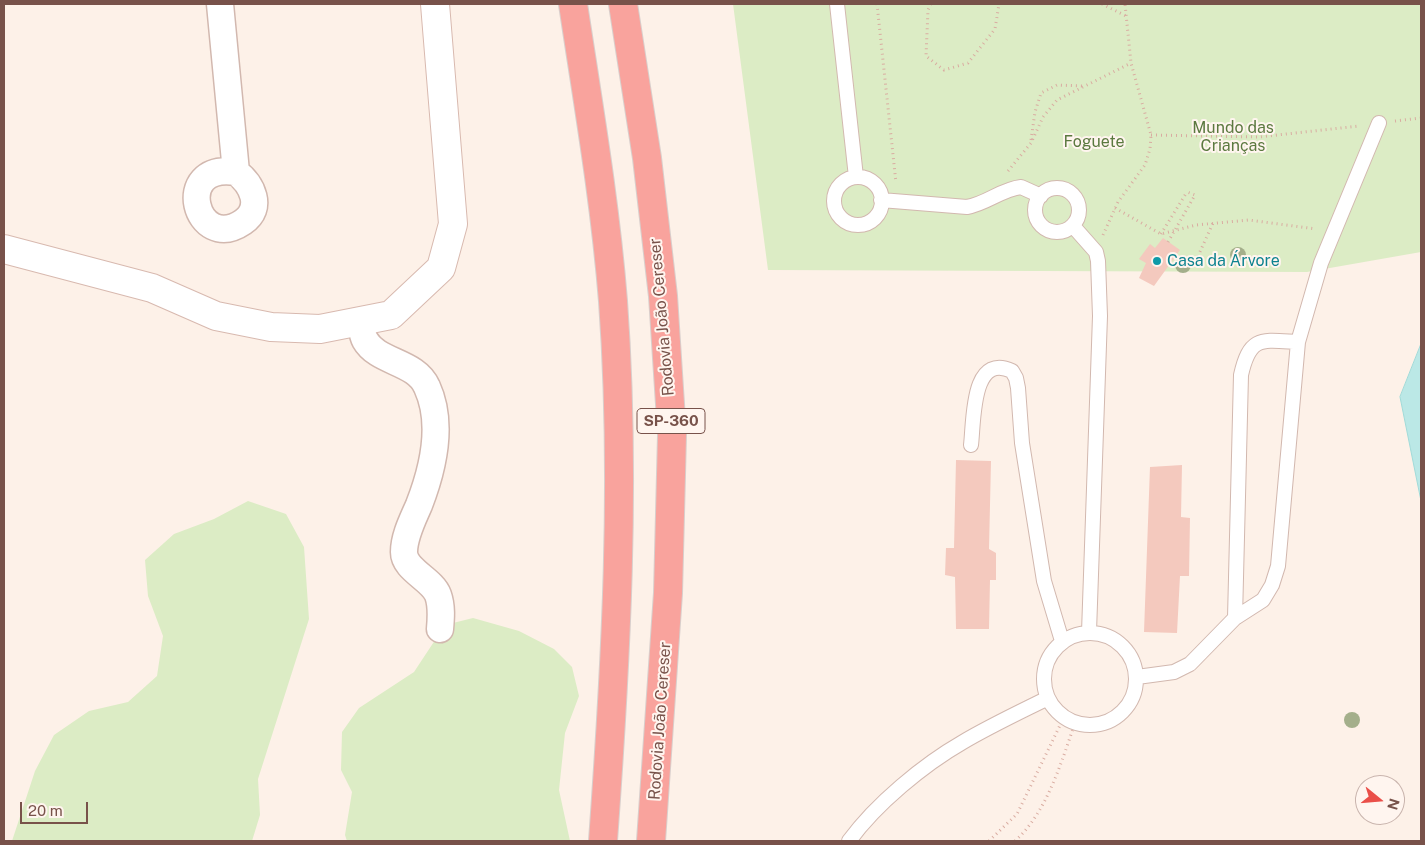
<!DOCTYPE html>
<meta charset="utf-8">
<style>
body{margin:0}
#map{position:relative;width:1425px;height:845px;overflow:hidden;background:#fdf1e8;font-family:"Public Sans",sans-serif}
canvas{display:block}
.frame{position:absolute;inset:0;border:5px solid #78524a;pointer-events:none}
.north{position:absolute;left:1355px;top:775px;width:50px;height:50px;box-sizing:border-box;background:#fff5ef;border:1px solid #c9b4ad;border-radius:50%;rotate:107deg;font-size:14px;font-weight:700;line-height:20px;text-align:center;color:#78524a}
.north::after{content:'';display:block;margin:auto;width:18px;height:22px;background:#ea4f49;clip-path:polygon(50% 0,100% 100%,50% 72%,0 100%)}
.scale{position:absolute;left:20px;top:802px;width:68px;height:22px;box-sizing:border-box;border:2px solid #78524a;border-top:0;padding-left:6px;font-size:15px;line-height:18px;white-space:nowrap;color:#78524a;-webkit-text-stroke:4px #fff5ef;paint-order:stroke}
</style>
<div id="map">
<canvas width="1425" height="845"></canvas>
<div class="frame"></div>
<div class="north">N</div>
<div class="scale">20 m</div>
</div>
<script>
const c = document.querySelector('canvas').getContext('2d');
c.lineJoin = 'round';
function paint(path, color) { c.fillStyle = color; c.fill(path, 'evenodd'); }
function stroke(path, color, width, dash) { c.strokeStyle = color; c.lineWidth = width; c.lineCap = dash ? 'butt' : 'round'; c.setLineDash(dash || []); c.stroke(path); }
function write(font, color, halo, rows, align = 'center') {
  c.font = font + ' "Public Sans",sans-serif'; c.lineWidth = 4; c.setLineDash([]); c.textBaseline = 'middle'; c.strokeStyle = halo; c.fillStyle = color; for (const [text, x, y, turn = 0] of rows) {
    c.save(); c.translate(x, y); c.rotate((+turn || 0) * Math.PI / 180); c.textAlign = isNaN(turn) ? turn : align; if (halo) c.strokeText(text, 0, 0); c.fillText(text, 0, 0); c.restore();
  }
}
const green = new Path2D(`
 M733 4H1421V252L1307 272 768 270Z
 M248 501 286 514 304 547 309 619 258 779 260 815 252 841H12L35 771 54 735 89 711 128 702 157 676 163 636 148 596 145 560 174 534 214 519Z
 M473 618 519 631 554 649 572 667 579 696 565 733 559 790 570 841H347L345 835 352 792 341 770 342 732 359 708 414 672 445 625Z`);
const water = new Path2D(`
 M1421 344V501L1400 397Z`);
const building = new Path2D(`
 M1163 238 1180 250 1154 286 1139 278 1146 263 1139 259 1150 244 1155 248Z
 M956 460 991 461 989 549 996 553V580H990L989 629H956L955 577 945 575 946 548H954Z
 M1182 465 1181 517 1190 518 1189 576H1180L1177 633 1144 632 1150 467Z`);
const path = new Path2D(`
 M877 4 896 183
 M931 4 928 10 926 56 944 70 968 63 995 29 999 4
 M1102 4 1126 16
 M1395 121 1421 118
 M1151 135 1259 137 1359 126
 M1031 140 1035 112 1041 93 1057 85 1082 86
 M1008 171 1031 143 1043 117 1057 100 1131 63
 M1115 208 1161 234 1196 225 1249 220 1316 229
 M1161 234 1187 192
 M1103 235 1118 202 1145 165 1150 149 1151 135 1131 63 1125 4
 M1176 255 1194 265 1213 223
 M989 841 1017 814 1064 717
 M1015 841C1047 812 1061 763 1075 723`);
const lane = new Path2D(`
 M837 4 856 177
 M834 201a24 24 0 1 1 48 0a24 24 0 1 1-48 0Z
 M1035 210a22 22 0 1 1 44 0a22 22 0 1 1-44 0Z
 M881 200 967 207C986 204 1002 189 1021 187L1041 196
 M1073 226 1096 252 1098 261 1100 316 1089 632
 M971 445C974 421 971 352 1012 371L1016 378 1018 388 1022 443 1044 581 1062 641
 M1235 618 1241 375C1250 335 1262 340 1298 342
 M1044 679a46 46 0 1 1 92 0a46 46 0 1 1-92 0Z
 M1137 677 1174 672 1190 664 1235 618 1263 600 1272 585 1278 566 1298 342 1321 263 1379 123
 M849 841C876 804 923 765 963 742 990 726 1020 712 1048 698`);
const street = new Path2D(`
 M220 4 236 172C252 184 264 208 243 222 196 254 171 162 236 172
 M361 322C362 327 362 335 365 340 378 363 416 361 427 387 444 424 433 469 419 505 413 519 404 536 404 552 404 570 432 579 438 595 442 606 441 618 440 629`);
const secondary = new Path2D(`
 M4 249 152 288 216 316 271 327 320 329 391 315 441 268 453 224 435 4`);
const highway = new Path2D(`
 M573 4C588 103 605 201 613 301 626 480 616 662 603 841
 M623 4 647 158 663 296 672 435 668 593 651 841`);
const pathBridge = new Path2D(`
 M1168 242 1195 195 1187 192`);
const trees = [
 [1238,255],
 [1183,265],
 [1352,720]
];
const markers = [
 [1157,261,5,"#0f9aa8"]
];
const shields = [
 [671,421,68]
];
const shieldNames = [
 ["SP-360",671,421]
];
const parkNames = [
 ["Mundo das",1233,128],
 ["Crianças",1233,146],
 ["Foguete",1094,142]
];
const cultureNames = [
 ["Casa da Árvore",1167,261]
];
const streetNames = [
 ["Rodovia João Cereser",662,317,-95],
 ["Rodovia João Cereser",660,721,-86]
];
paint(green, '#dcecc5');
paint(water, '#bbe8e6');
stroke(water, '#a1dad8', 1);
paint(building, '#f4c9be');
stroke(lane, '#d2b8af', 16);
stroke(street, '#d2b8af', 29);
stroke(secondary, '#d8b9af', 30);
stroke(highway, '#d9cfcc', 30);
stroke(path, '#d9aca1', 3, [1, 4]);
stroke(lane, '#fff', 14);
stroke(street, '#fff', 26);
stroke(secondary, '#fff', 28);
stroke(highway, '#f9a39d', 28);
stroke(pathBridge, '#d9aca1', 3, [1, 4]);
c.fillStyle = '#a4af8b';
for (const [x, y] of trees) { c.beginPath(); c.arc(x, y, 8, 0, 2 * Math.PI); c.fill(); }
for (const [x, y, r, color] of markers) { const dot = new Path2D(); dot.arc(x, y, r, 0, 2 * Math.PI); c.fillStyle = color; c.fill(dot); stroke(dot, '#fff5ef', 2); }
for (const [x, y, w] of shields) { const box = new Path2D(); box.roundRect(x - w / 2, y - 12.5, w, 25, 4); c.fillStyle = '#fff5ef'; c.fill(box); stroke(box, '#78524a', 1); }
write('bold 15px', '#78524a', null, shieldNames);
write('16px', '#5b793f', '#fff5ef', parkNames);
write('16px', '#0d838f', '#fff5ef', cultureNames, 'left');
write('16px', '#78524a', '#fff5ef', streetNames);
</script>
